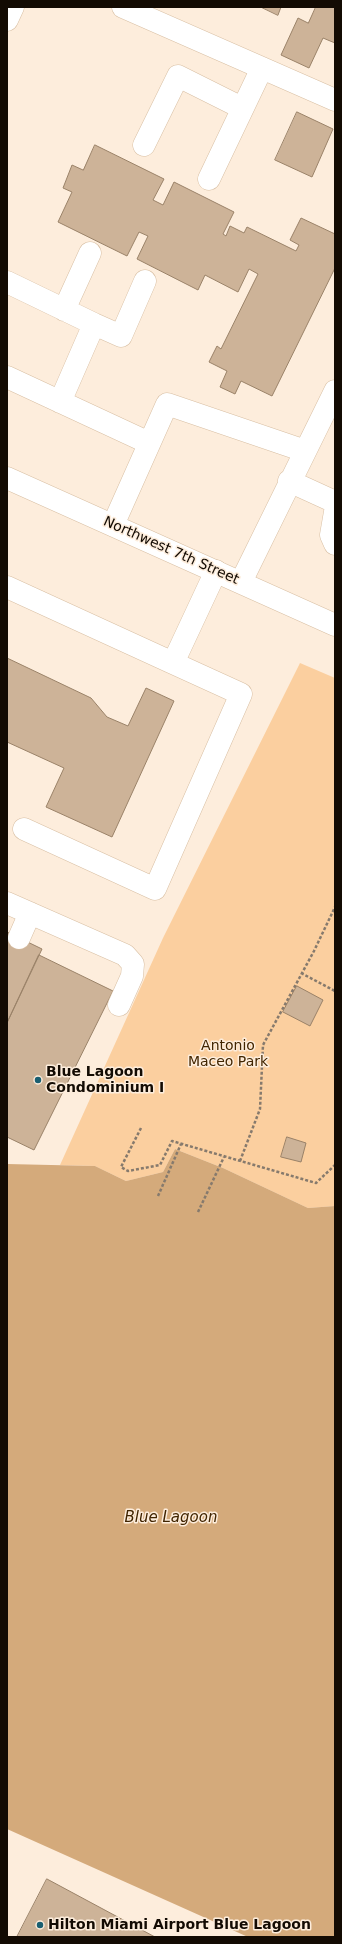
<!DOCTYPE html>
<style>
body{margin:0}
#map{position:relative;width:342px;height:1944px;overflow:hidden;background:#fdeddc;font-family:"DejaVu Sans",sans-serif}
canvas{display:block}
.frame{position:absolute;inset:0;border:8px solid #130b03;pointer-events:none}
</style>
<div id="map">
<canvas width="342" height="1944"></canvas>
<div class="frame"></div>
</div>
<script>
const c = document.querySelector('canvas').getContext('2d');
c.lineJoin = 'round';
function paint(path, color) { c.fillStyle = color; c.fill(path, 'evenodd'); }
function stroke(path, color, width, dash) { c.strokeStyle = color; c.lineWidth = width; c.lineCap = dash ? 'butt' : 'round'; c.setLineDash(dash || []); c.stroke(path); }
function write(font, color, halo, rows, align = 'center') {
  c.font = font + ' "DejaVu Sans",sans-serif'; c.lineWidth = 3; c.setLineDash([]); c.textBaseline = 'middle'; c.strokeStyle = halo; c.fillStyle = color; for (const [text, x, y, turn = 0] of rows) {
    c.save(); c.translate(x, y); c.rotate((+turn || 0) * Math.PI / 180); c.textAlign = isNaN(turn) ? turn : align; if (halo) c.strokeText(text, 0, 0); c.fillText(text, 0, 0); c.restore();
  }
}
const green = new Path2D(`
 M300 663 335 678V1206L308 1208 223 1168 175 1149 163 1172 126 1181 95 1166 60 1165 163 938Z`);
const water = new Path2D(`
 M175 1149 223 1168 308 1208 335 1206V1937H248L7 1829V1164L95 1166 126 1181 163 1172Z`);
const building = new Path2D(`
 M261 7H281L278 15Z
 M316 7H335V43L323 38 309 68 281 55 298 18 308 23Z
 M297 112 333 129 312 177 275 160Z
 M95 145 164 179 153 200 163 205 174 182 234 212 223 234 226 236 230 226 244 233 247 227 296 251 299 245 290 240 301 218 335 234V268L272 396 241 381 235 394 220 387 227 371 209 362 217 346 221 349 258 274 249 269 238 292 205 275 198 290 137 259 148 236 139 232 127 256 58 222 72 192 63 188 72 165 83 170Z
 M7 658 91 698 107 717 128 726 146 688 174 701 112 837 46 807 64 768 7 742Z
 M7 932 42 949 7 1023Z
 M39 955 113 991 34 1150 7 1137V1023Z
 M297 986 323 1000 310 1026 283 1012Z
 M287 1137 306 1143 301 1162 281 1157Z
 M47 1879 155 1937H17Z`);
const path = new Path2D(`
 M301 973 335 991
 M141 1128 121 1167 128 1171 160 1165 172 1141 316 1183 335 1165
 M240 1161 260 1109 263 1045 314 951 335 907
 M158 1196 181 1144
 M198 1212 224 1157`);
const minor = new Path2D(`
 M123 7 335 100
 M7 20 13 7
 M144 145 178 76 242 108
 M209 179 262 68
 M7 282 94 324 60 402
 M64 310 90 253
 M94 324 121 336 145 281
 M7 377 149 443
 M289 481 335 502
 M335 512 331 535 335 544
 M113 525 167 404 305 451
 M241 582 335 391
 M7 587 173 663 216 571
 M24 829 155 889 241 694 173 663
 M7 903 125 955 133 964 132 976 119 1005
 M19 938 30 913`);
const major = new Path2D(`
 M7 478 335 625`);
const markers = [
 [38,1080,4,"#1a5f71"],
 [40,1925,4,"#1a5f71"]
];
const streetNames = [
 ["Northwest 7th Street",171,551,24]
];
const parkNames = [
 ["Antonio",228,1046],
 ["Maceo Park",228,1062]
];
const poiNames = [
 ["Blue Lagoon",46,1072],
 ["Condominium I",46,1088],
 ["Hilton Miami Airport Blue Lagoon",48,1925]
];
const waterNames = [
 ["Blue Lagoon",171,1518]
];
paint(green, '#fbcf9f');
paint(water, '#d4aa7b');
paint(building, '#cdb398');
stroke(building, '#9a8268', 1);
stroke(minor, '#d8bfa3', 23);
stroke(major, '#d8bfa3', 23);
stroke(path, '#867a6d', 2.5, [3, 2]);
stroke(minor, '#fff', 22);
stroke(major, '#fff', 22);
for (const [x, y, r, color] of markers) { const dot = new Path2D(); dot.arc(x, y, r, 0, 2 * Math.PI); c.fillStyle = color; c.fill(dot); stroke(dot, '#fdeddc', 1.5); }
write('14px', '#130b03', '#fdeddc', streetNames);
write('14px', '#412500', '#fdeddc', parkNames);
write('bold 14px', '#130b03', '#fdeddc', poiNames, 'left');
write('italic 15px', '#402400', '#fdeddc', waterNames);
</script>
